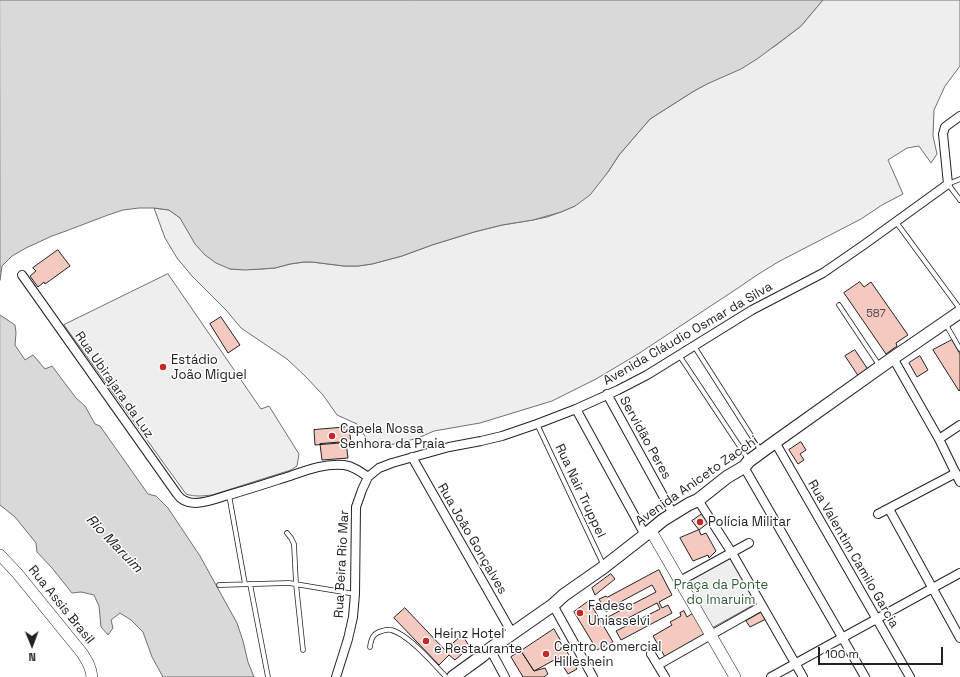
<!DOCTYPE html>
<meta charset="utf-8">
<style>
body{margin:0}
#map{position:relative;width:960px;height:677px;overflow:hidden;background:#fff;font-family:"Space Grotesk",sans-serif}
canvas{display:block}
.north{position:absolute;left:12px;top:625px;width:40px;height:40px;-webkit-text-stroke:3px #fff;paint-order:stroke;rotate:179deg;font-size:11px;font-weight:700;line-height:16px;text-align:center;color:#222}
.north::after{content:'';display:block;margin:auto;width:14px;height:18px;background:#222;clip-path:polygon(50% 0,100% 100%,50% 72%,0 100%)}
.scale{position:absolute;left:818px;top:647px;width:125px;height:18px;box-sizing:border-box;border:2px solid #222;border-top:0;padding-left:5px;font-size:12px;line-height:14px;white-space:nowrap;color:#222;-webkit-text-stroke:3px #fff;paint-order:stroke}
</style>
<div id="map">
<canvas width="960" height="677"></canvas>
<div class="north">N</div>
<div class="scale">100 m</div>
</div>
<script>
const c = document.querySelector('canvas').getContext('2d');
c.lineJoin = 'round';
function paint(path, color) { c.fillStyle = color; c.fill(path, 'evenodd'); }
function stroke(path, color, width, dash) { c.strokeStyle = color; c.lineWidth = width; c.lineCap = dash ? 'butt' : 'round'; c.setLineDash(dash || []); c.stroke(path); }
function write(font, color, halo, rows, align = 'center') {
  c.font = font + ' "Space Grotesk",sans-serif'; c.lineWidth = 3; c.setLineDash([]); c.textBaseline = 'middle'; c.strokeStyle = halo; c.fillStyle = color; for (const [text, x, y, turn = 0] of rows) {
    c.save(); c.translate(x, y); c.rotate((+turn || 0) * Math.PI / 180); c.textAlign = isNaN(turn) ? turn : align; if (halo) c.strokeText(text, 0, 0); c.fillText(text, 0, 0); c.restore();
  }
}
const green = new Path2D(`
 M823 0H960V66L945 86 934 110 933 136 937 154 931 163 919 146 907 148 888 160 903 194 882 205 861 219 778 262 757 275 738 288 638 354 596 379 552 401 480 423 434 431 418 438 395 444 371 445 357 424 337 415 323 395 305 376 287 359 241 328 226 310 192 276 177 258 165 238 154 208 169 210 180 218 230 269H261L275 268 290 264 304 262H312L344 266H358L372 264 402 256 432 245 474 232 502 225 533 220 547 217 561 212 575 206 608 172 619 155 650 119 694 91 775 46 801 26Z
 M168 274 261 409 269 406 299 454 297 466 291 470 212 495C202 496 195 497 186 494L64 325Z
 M731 557 757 603 712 628 686 582Z`);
const water = new Path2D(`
 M0 0H823L801 26 788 36 757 59 741 69 707 84 694 91 650 119 619 155 608 172 590 195 575 206 561 212 533 220 502 225 474 232 432 245 402 256 372 264 358 266H344L312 262H304L290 264 275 268 261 269 245 270 230 269 216 263 205 255 195 244 180 218 169 210 154 208H139L123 210 108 215 66 231 52 236 26 248 12 256 2 266 0 280Z
 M0 315 15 325 16 333 15 345 25 360 33 355 45 369 52 366 76 398 85 406 95 424 100 426 148 494 156 496 168 508 200 556 237 623 243 641 248 662 254 677H163L152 657 143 632 131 620 120 613 111 620 113 628 108 635 101 627 99 606 94 595 81 592 72 593 52 568 37 552 36 543 15 517 0 505Z`);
const building = new Path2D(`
 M58 250 70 266 45 284 44 282 38 287 30 276 36 271 33 268Z
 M860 282 864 287 871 282 908 335 896 343 897 346 886 354 844 293Z
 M221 317 240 345 228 353 210 324Z
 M952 340 960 354V390L959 391 933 350Z
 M855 350 869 371 859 377 845 356Z
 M920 356 928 370 917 377 909 363Z
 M349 427 351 442 315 445 314 430Z
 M346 442 348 458 322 460 320 444Z
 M801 442 806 450 800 454 804 460 798 464 789 450Z
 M702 514 708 523 699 530 692 521Z
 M699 530 701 535 706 533 716 551 709 558 708 555 693 561 680 538Z
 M659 570 672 595 659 602 662 608 668 605 672 613 621 640 616 631 660 609 657 603 613 626 608 617 656 592 652 585 611 607 612 608 606 612 599 599 606 596 607 597Z
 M611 574 615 579 595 595 592 588Z
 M589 601 613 642 597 650 574 612Z
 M405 608 445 650 462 635 470 647 455 660 449 655 439 665 394 618Z
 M684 611 687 617 693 613 705 635 665 657 653 636 672 625 670 622 681 616 680 613Z
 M762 612 766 619 750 627 746 621Z
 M554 629 577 669 568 674 558 658 534 671 521 651Z
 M521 651 534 671 545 668 548 674 544 677H523L511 657Z`);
const lane = new Path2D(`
 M960 179 948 184 960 200
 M896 222 960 309
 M839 305 879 365
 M945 323 960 349
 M694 346 761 451
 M679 355 748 459
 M537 424 604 566
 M229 495 245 584
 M287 533 291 538 294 544 296 584 303 650
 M250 584 268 677
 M219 585 289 583 355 594
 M370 647C371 639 373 633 382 631 385 630 388 629 391 630 408 634 434 664 446 677`);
const street = new Path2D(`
 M22 275 177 494C181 500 187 503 195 503 205 503 216 499 225 496 247 490 268 483 290 476 307 470 325 463 344 465 353 466 361 472 368 477L379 468 392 463 449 447 481 441 502 436 537 424 576 409 618 390 647 375 752 310 823 273 865 244 948 184 943 134 945 127 960 116
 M893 358 939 439 960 482
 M607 394 673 514
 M576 409 645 535
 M939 439 960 425
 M775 442 910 677
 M412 457 512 633
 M744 467 865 677
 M698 500 732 553 803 677
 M889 509 960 638
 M878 514 956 473
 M680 581 749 543
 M553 605 593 677
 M490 649 505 677
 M651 654 665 677
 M658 665 762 606
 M336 677 348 639 353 617 355 594 356 507 362 490 368 477
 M771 677 960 573`);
const secondary = new Path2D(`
 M651 531 735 677
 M0 555 17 573 82 653C87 661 91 667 92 677`);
const primary = new Path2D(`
 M453 677 482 656 490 649 553 605 564 595 604 567 645 535 663 520 689 504 698 500 727 477 744 467 749 461 775 442 893 358 915 343 960 312`);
const markers = [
 [163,367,4,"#c62828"],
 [332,436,4,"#c62828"],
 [700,522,4,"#c62828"],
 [580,613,4,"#c62828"],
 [426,641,4,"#c62828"],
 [546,654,4,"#c62828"]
];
const numberNames = [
 ["587",876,314]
];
const streetNames = [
 ["Avenida Cláudio Osmar da Silva",688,334,-30],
 ["Rua Ubirajara da Luz",114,385,55],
 ["Servidão Peres",645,438,61],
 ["Avenida Aniceto Zacchi",697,481,-35],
 ["Rua Nair Truppel",580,491,65],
 ["Rua João Gonçalves",472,539,60],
 ["Rua Valentim Camilo Garcia",853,554,60],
 ["Rua Beira Rio Mar",342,564,-87],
 ["Rua Assis Brasil",61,605,51]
];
const poiNames = [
 ["Estádio",171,360],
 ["João Miguel",171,375],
 ["Capela Nossa",340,429],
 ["Senhora da Praia",340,444],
 ["Polícia Militar",708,522],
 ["Fadesc",588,606],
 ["Uniasselvi",588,621],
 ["Heinz Hotel",434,634],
 ["e Restaurante",434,649],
 ["Centro Comercial",554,647],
 ["Hilleshein",554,662]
];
const parkNames = [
 ["Praça da Ponte",721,585],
 ["do Imaruim",721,600]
];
const waterNames = [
 ["Rio Maruim",114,544,46]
];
paint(green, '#eee');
stroke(green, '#6f6f6f', 1);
paint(water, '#d9d9d9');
stroke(water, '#6f6f6f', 1);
paint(building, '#f3c9c0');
stroke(building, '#222', 1);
stroke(lane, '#222', 5.5);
stroke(street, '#222', 10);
stroke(secondary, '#222', 12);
stroke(primary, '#222', 14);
stroke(lane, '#fff', 4);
stroke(street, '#fff', 8);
stroke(secondary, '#fff', 11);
stroke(primary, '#fff', 12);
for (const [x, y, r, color] of markers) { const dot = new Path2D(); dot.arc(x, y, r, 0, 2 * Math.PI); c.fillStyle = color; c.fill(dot); stroke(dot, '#fff', 1.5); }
write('11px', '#564c4a', null, numberNames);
write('13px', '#222', '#fff', streetNames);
write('13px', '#222', '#fff', poiNames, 'left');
write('13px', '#2f5e38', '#fff', parkNames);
write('italic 14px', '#222', '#fff', waterNames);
</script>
